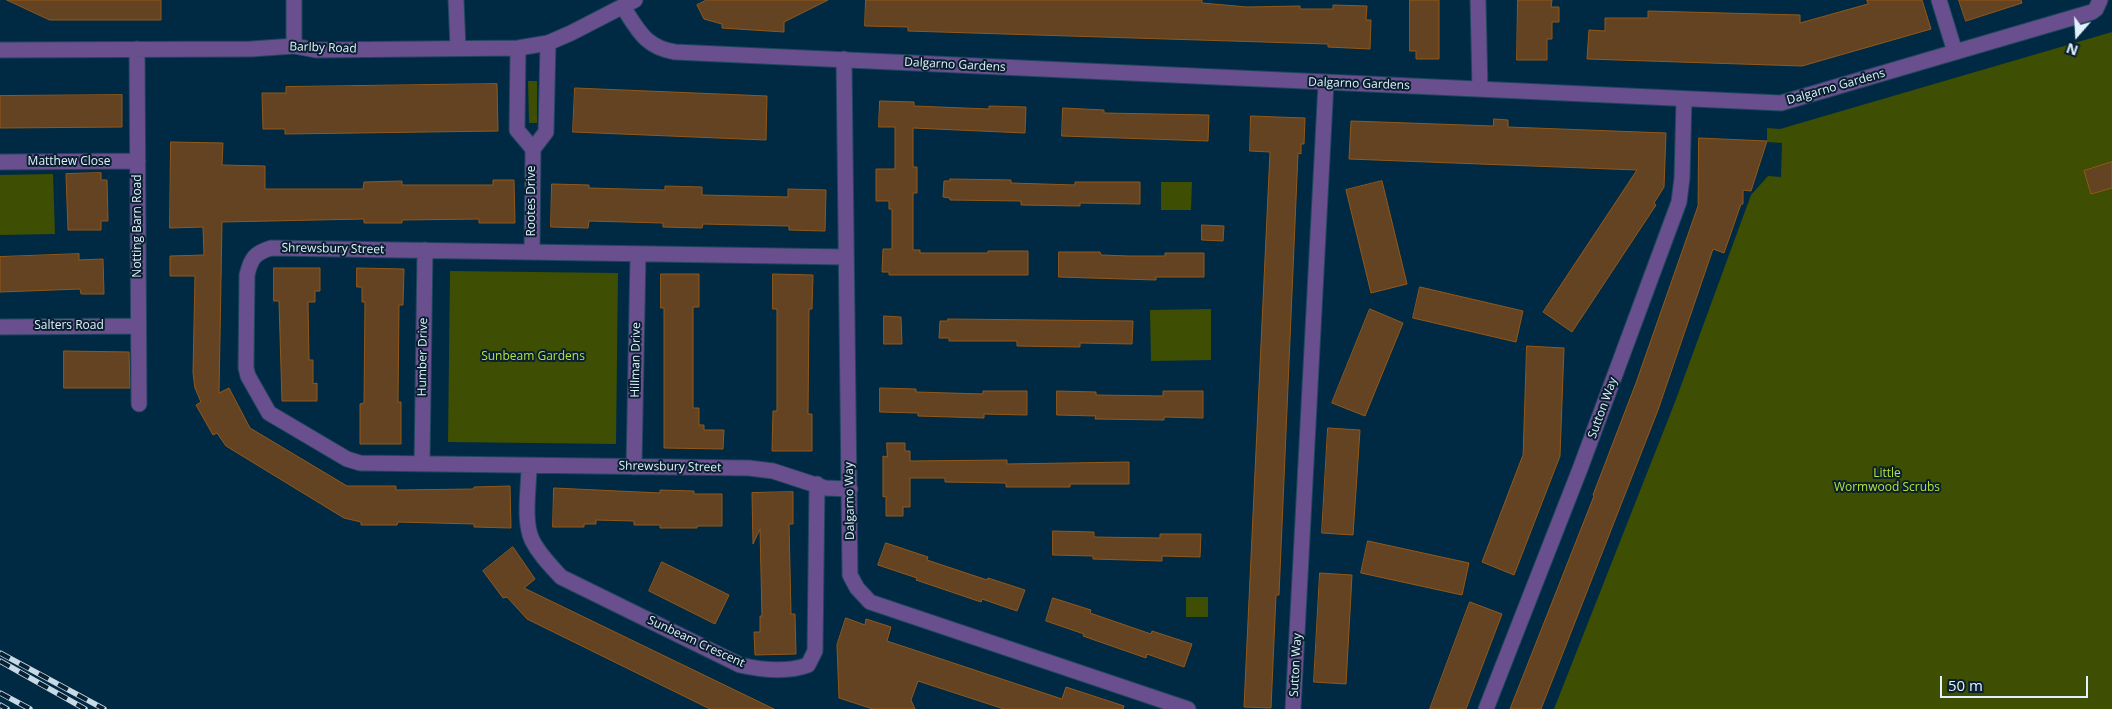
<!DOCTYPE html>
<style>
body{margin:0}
#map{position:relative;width:2112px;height:709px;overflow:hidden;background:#002a44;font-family:"Open Sans",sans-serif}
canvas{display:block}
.north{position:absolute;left:2052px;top:10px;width:50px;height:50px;-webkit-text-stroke:4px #082030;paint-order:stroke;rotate:199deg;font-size:14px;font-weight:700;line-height:20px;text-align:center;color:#e3f1fc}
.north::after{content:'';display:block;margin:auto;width:18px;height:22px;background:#e3f1fc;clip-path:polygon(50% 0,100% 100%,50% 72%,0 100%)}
.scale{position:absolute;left:1940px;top:676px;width:148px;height:22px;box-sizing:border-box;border:2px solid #e3f1fc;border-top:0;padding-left:6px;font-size:15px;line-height:18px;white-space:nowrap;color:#e3f1fc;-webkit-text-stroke:4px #082030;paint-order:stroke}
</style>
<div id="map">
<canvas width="2112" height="709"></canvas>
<div class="north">N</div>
<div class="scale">50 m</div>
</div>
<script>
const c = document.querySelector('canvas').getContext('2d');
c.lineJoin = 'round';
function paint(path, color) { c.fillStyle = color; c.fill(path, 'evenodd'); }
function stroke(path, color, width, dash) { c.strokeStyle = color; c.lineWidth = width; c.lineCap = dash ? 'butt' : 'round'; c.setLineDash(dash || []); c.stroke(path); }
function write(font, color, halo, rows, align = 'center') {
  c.font = font + ' "Open Sans",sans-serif'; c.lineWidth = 4; c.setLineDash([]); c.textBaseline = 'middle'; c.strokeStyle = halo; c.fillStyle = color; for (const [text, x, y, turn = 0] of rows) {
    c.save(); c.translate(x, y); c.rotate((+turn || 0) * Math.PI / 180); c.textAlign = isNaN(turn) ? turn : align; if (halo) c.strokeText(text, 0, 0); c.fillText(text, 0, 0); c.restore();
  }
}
const green = new Path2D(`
 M2112 32V709H1554L1675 402 1751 195 1768 176 1781 177 1782 143 1767 142V128L1780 129Z
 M528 81H537V123H529Z
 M53 174 55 234 0 235V175Z
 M1161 182H1192L1191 210H1161Z
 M450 271 618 273 616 444 448 442Z
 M1211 309V360L1151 361 1150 310Z
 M1186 597H1208V617H1186Z`);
const building = new Path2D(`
 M7 0H161V20H50Z
 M707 0H828L784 22V32L722 28V24L704 19 697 5Z
 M866 0H1202V3L1247 7 1300 6V9H1333V5L1367 6 1366 20H1371L1370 49 1328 47V44L908 31V27L865 26Z
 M1410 0H1439V59H1416V51H1410Z
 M1518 0H1552L1551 7H1559V22H1552V39H1547V60H1517Z
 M1867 0H1922L1931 29 1802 66 1587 59 1589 30 1605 31V18H1648V11L1800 15V23L1868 4Z
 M1959 0H2021L2022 3 1966 21Z
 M497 84 498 131 285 134V129H263L262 93H286V87Z
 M575 88 767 96 766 140 573 132Z
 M122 95V127L0 128V96Z
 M880 101 914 102V106L989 109V106L1026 107 1025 133 913 128V167H917V193H913V250H920V253H988V251H1028V275H889V272H882L883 249H892V209H889V201H876V169H895V127H879Z
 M1063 108 1104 110V113L1209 115 1208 141 1062 136Z
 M1251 116 1305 118 1304 144H1301V154L1298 153 1279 595H1276L1271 708 1244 707 1270 152 1250 151Z
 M1494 119 1508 120V127L1666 133 1664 187 1654 203 1656 205 1572 332 1543 312 1637 170 1349 159 1351 121 1493 126Z
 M1699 138 1767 141 1751 191 1743 190V204H1741L1724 253 1713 249 1658 410 1541 709H1510L1594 496 1593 495 1636 383 1698 206Z
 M171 142 223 143 222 165 265 166V189H363L364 182 402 181V185H493V180H514L515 223H479V219L402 220V223H364V219L222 222 219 393 229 388 250 428 347 486H396V490L474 489V487L510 486 511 528 474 527V524L398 522 397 525H361V522L344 518 226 446 217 433 213 435 196 405 201 402 195 388 193 373 195 276H170V256L204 255 203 227 170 228Z
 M2112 162V188L2091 194 2084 171Z
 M101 173V180H107L108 221H101V230H68L66 174Z
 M950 179 1011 180V183L1075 185V182H1140V204L1080 203V206L1021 205V201L950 200V198L943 197 944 181H950Z
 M1382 181 1407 284 1371 293 1346 190Z
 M552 184 589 185V188L665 190V186L702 187V195L788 197V189L826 190 825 231 789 230V226L703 224 702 228 663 227V223L589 221 588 228 551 227Z
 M1202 225 1224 226 1223 241 1202 240Z
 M1059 252H1100L1101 255 1129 256H1165V253H1204V277H1156V280L1059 277Z
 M79 254V260L103 259 104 294H81L80 289 0 292V257Z
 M274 268H320V291H315V302H308L309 360H313V384L317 383V401H282L279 301H274Z
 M357 268 404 269 403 305H399L398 402H401V444H360V404L364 403 365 302H362V287H357Z
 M661 274H699V307H693V408H699V425H704V430H724L723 449 664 448V308H661Z
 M773 274 813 275 812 309H809L808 414H812V451H772L773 411H777V309H773Z
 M1420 287 1523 311 1516 342 1413 318Z
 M1370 309 1403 323 1365 416 1332 403Z
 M884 316 901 317 902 344H884Z
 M948 319 1133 321 1132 344 1080 343V347L1017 346V341H949V338H939L940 321H948Z
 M1527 346 1564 348 1560 456 1514 575 1482 562 1523 455Z
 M64 351 129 352 130 388H64Z
 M880 388 916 389V392L983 394V391H1027V415L984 414V418L918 416V413L880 412Z
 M1057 391 1096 392V395L1163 396V391H1203V418L1164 417V420L1095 419 1096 416 1057 415Z
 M1328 428 1360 430 1353 535 1322 533Z
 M887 443H905V451H910V461L1007 460V464L1129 462V484H1070V487H1006V483L945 482V478H910V507H903V516H886V496L883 497V456L887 457Z
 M554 488 660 493V490L694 491V494H722V526H697V528H660V525H634V521L596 520V524H584V527H553Z
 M793 492V524H789L791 614H795L796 654 755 655 754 632H760V616H762L760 529 753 544 752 493Z
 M1053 531 1094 532V537L1160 538V534H1201L1200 557 1162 556V561L1093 559V556L1053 555Z
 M1368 541 1469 563 1462 595 1361 573Z
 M886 543 928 557 927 560 987 580 988 578 1025 590 1017 611 982 599 981 602 916 580 917 578 878 565Z
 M513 547 535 579 524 588 774 709H710L527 619 507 597 503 598 483 571Z
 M662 562 729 595 715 624 649 591Z
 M1320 573 1352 575 1346 684 1314 682Z
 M1053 598 1091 610 1090 613 1151 634 1152 631 1192 644 1184 667 1147 654 1146 658 1083 636 1084 634 1046 621Z
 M1470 602 1502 614 1466 709H1430Z
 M846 618 865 625 866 619 891 627 887 641 1062 699 1066 687 1124 706 1123 709H1004L918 681 911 700 915 709H873L839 698 837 645Z`);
const minor = new Path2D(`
 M456 0 458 48
 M1478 0 1480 89
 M1939 0 1955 52
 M623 7C638 30 645 47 675 52L1781 103 2092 12 2096 9 2100 0
 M294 46V0
 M518 48 517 130 533 149
 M137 49 139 404
 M0 50 251 49 294 46 316 50 518 48 548 43 571 33 635 0
 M844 59 850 575 857 588 870 602 1188 709
 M0 162 138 161
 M532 252 533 149 546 132 548 43
 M846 257 271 248C255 253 251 258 247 275L246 368 248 376 269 413 347 459 360 463 749 468 773 471 825 488 850 489
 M0 327 138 326
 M422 463 425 250
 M529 466C529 487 523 521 532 540 539 554 550 565 561 577L740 665C762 670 786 673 808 665L815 651 817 484
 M634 467 638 254
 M1293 709 1326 83
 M1486 709 1580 469 1679 202 1682 178 1684 99`);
const rail = new Path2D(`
 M0 653 104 709
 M0 661 85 709
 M0 693 30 709
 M0 705 7 709`);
const streetNames = [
 ["Barlby Road",323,48,2],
 ["Dalgarno Gardens",955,65,3],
 ["Dalgarno Gardens",1359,84,2],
 ["Dalgarno Gardens",1836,87,-16],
 ["Matthew Close",69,162],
 ["Rootes Drive",532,201,-90],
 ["Notting Barn Road",138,226,-90],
 ["Shrewsbury Street",333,249,1],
 ["Salters Road",69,326],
 ["Humber Drive",423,357,-89],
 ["Hillman Drive",636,360,-89],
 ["Sutton Way",1603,408,-70],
 ["Shrewsbury Street",670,467,1],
 ["Dalgarno Way",850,501,-91],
 ["Sunbeam Crescent",696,642,25],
 ["Sutton Way",1296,665,-87]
];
const parkNames = [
 ["Sunbeam Gardens",533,357],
 ["Little",1887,474],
 ["Wormwood Scrubs",1887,488]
];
paint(green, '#3e4e02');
paint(building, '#644323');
stroke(building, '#935817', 1);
stroke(minor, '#20465e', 17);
stroke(minor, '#694f8d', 15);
stroke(rail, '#c9dae7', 5.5);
stroke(rail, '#082030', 4, [11]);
write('12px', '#e3f1fc', '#082030', streetNames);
write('12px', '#bbe335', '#082030', parkNames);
</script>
